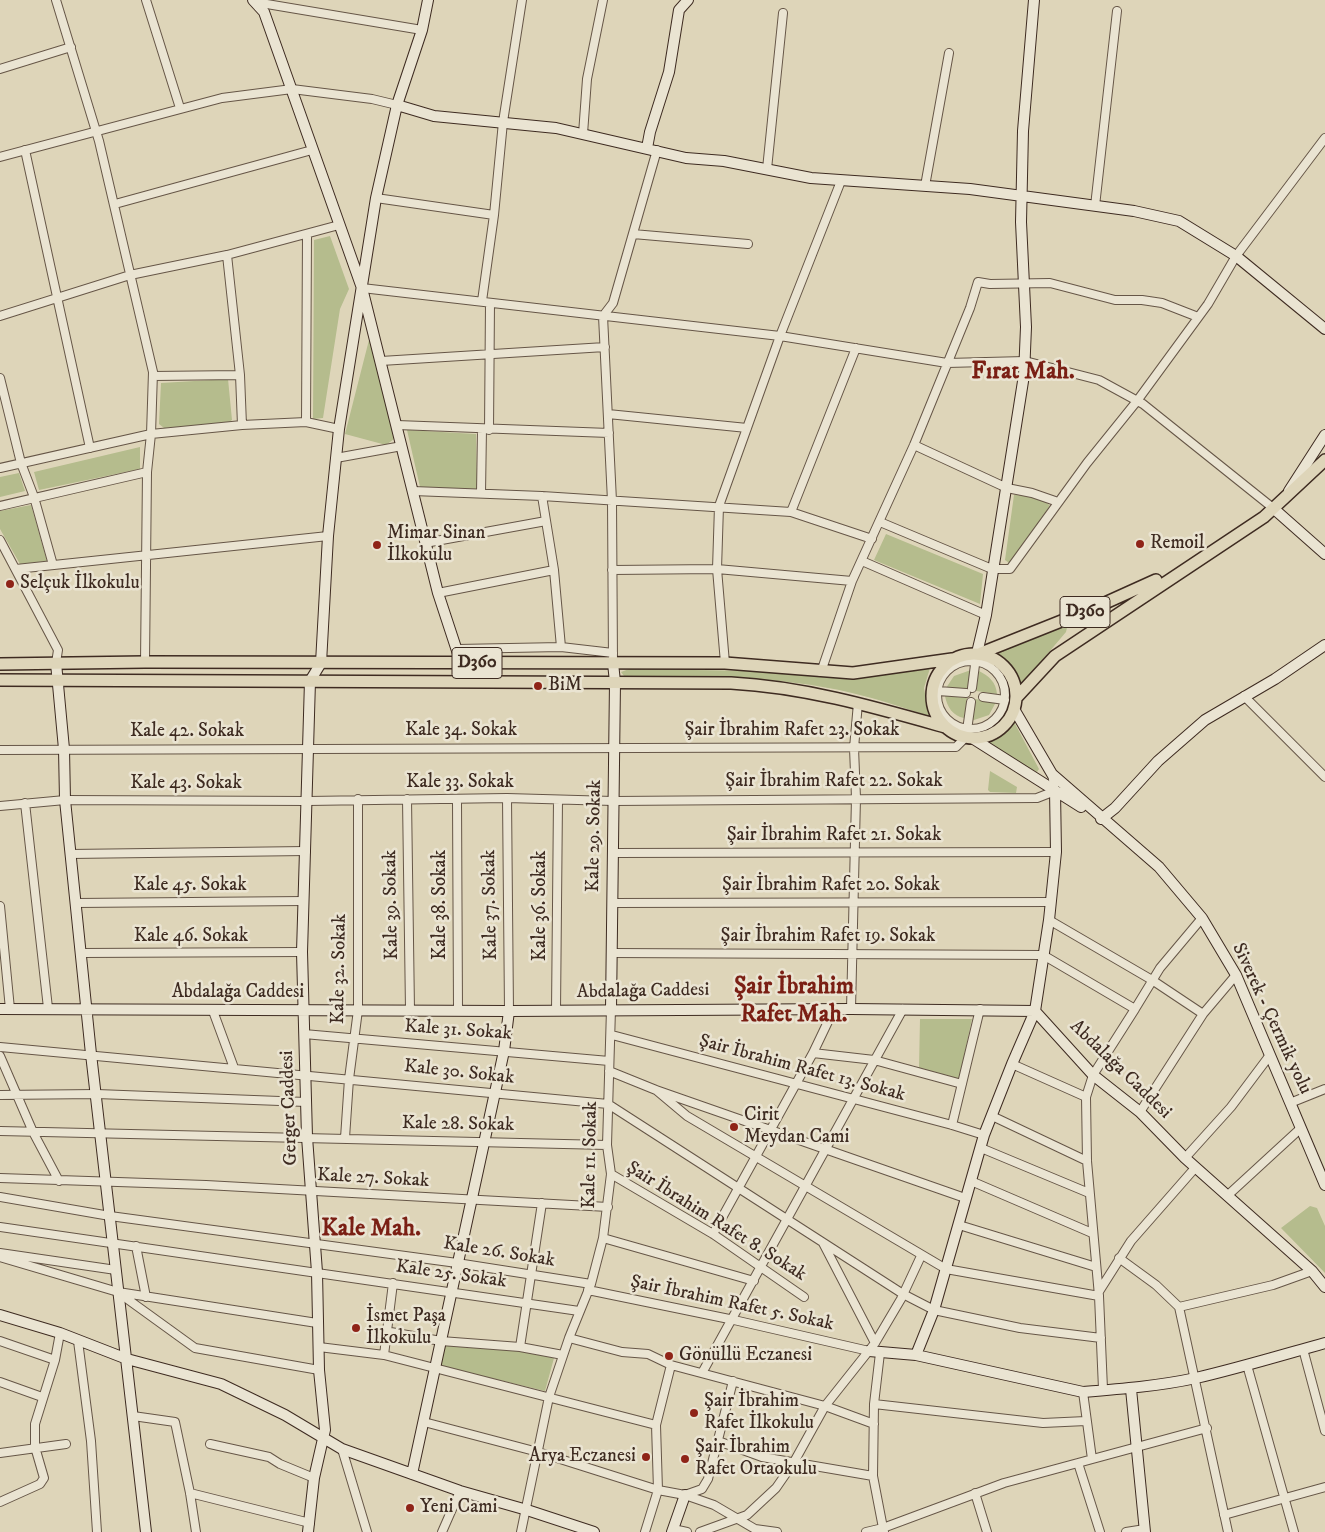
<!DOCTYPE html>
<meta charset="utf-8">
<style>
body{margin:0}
canvas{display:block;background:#ded5b9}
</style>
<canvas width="1325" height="1532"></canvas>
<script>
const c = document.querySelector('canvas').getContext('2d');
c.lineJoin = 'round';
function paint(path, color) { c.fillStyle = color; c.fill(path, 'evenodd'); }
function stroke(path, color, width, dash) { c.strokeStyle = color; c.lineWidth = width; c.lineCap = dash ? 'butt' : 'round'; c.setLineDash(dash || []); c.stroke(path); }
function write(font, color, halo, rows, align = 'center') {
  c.font = font + ' "IM FELL DW Pica",serif'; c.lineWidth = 5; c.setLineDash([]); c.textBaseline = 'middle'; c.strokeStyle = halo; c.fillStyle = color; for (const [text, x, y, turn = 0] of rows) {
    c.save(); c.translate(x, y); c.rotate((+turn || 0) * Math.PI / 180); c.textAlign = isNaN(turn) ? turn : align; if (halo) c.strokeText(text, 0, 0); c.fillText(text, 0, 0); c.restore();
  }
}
const green = new Path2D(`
 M330 236 349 289 340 309 323 418 313 419 314 240Z
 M370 336 394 439 386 445 345 434Z
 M228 379 232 420 227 424 164 428 159 424 161 383Z
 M407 430 476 434 477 489 420 487Z
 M140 447V469L39 490 34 472Z
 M19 473 25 491 0 497V477Z
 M1014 495C1025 495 1044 498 1050 506L1009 563 1005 560Z
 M31 505 47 561 20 564 0 529V511Z
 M886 534 983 574 980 604 874 560Z
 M1068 623 1066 632 1021 685 1009 664 993 651Z
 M930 668 924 688 929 716C904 708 878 699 852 693 778 675 700 677 624 676L621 672 629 669 758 671 844 677Z
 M971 670 968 689 946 688 954 676Z
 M979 671C989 676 996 682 997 694L976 691Z
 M945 696 967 698 964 718C953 716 947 707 945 696Z
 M975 699 996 702 989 715 971 721Z
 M1013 720 1039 769 1037 772 984 743 995 738Z
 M990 771 1017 787 1016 793 990 792 988 790Z
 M920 1019H972L959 1079 919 1068Z
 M1310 1206 1317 1208 1325 1226V1273L1281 1228Z
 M446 1344 519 1349 554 1358 545 1391 441 1366Z`);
const street = new Path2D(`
 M56 0 99 141 153 372 151 434 147 472 145 662
 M146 0 180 108
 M255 2 422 30
 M0 69 71 47
 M583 134 587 79 603 0
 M25 150 90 448
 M0 157 222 98 292 89 372 99 397 105
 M767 169 783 13
 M925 186 949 53
 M376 198 494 215
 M115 204 312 150
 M1095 206 1117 11
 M633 234 748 244
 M227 255 240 375 242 425
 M362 288 780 336 947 363 1025 361 1099 380 1143 404 1273 508
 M482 301 494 215 503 122 522 0
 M0 316 130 275 227 255 339 225
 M381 361 605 347
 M153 376 240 375
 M0 378 21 463 34 497 53 565
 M608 414 747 428
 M306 422 307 235
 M397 425 609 433
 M489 430 490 303
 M914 445 1007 488 1032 493 1058 502
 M336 458 402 446
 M0 468 151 434 242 425 306 422 339 429
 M413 491 542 496 791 512 872 539
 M481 493 482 429
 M542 496 554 570 561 647
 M0 506 147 472
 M791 512 856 348
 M880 522 992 569H1010L1087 463 1137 401 1208 304 1236 256 1325 138
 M0 540 58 650 56 663
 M425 543 546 521
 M862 561 986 615
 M16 569 328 536
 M612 570 717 569 852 581
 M438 593 554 570
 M457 649 561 647 613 653
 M937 695a34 34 0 1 1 68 0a34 34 0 1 1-68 0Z
 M613 663 612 501 603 316 613 303 657 150
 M725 663 717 569 719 506 780 336 841 181
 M821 672 852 581 914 445 970 308 978 282 990 284 1050 283 1115 300H1142L1162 303 1198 317
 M972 688 976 657
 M938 691 966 693
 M1244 696 1325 777
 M983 697 1005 700
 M0 750 956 747 966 737 971 702
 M507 798 509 1011
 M407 799 410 1010
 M457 800 458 1010
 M25 803 48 1008
 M0 806 65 800 308 801 507 798 613 801 1037 798 1055 791 1052 774
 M612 853 1056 852
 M70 854 306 851
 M77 903 304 901
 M612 903 1051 902
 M0 906 10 1009
 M1049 920 1152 980 1203 1014
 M81 953 302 952
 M612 953 1043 955 1135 1009 1160 968 1202 918
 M851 1009 856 798 854 748 858 703
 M213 1011 234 1068
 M556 1011 558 800
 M304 1034 609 1061
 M612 1035 952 1125 984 1135
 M0 1047 608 1104 903 1294 934 1310 1020 1328 1101 1338
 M813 1053 874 1060 962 1084
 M0 1056 33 1132 59 1181
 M1012 1064 1086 1097
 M609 1071 656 1090 965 1198
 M656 1090 687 1116 946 1269 1099 1296
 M0 1095 97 1094 306 1102
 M1290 1103 1325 1089
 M1140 1112 1203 1014 1236 975
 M992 1116 1087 1161
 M952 1125 980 1009
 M0 1131 607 1145
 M345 1138 349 1079 358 1010V799
 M981 1148 1089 1193
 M1185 1158 1231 1107 1270 1055
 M611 1174 713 1234 804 1297
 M0 1178 206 1185 608 1207
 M971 1181 1092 1233
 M1227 1196 1301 1128
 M0 1197 110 1216 457 1263 591 1284
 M959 1225 1096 1267
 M0 1227 579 1311
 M713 1234 813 1053 834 1009
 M603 1238 754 1281
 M823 1243 875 1343
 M136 1246 146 1297
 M0 1253 116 1270
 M0 1257 118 1292 317 1323
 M1119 1258 1156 1285 1179 1307 1228 1532
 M588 1290 734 1320 869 1351
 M119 1293 195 1348 319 1370
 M1098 1293 1131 1241 1195 1168
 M1179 1307 1273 1285 1312 1271
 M385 1331 441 1341 520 1347 563 1355
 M569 1338 622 1352 648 1354 671 1365 825 1406 874 1424
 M0 1341 55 1360
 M78 1341 91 1441 97 1532
 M319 1347 384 1355 656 1425
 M520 1347 542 1203
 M1303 1349 1325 1431
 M384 1355 393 1283
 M671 1365 656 1425 658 1490 685 1495 714 1505 755 1529 777 1532
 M1247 1365 1294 1532
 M702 1373 903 1009
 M0 1382 42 1397
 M1103 1389 1099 1296 1087 1161 1086 1097 1093 1075 1135 1009
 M1083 1392 1092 1459
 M874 1404 1043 1423 1086 1421
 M133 1416 175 1422 190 1493 196 1532
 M424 1422 538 1452 658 1490 645 1532
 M718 1441 762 1457 873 1476 883 1528 866 1532
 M210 1444 269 1457 280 1464 314 1478
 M342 1449 367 1532
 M0 1453 66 1444
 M1078 1463 1100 1532
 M873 1476 874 1404 880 1353
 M190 1493 310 1523
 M975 1493 987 1532
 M685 1495 702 1489 708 1479 733 1381
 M0 1502 40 1484 44 1478 35 1447V1424L55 1360 60 1333
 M1224 1515 1325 1487
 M673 1529 687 1532
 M442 1532 460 1491
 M521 1532 549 1397 569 1338 591 1284 603 1238 611 1174 607 1145 611 1009
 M700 1532 747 1515 776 1488 794 1462 825 1406 875 1343 901 1299 921 1256
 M884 1532 883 1528 1004 1483 1207 1428
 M1126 1532 1145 1529`);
const secondary = new Path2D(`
 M253 0 264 12 362 288 438 593 461 663
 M397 105 434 116 556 128 686 158 724 161 811 178 970 189 1134 211 1179 221 1236 256 1325 329
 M647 148 650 132 669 72 679 10 688 0
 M1289 491 1325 435
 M1273 508 1325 554
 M977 653 986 615 1024 375 1026 327 1021 222 1023 131 1034 0
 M56 663 64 749 65 800 91 1054 146 1532
 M1014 709 1052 774 1159 867 1202 918 1236 975 1325 1185
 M972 738 1081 807
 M1101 819 1115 808 1158 761 1205 720 1275 679 1325 645
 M0 1009 509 1011 851 1009 1035 1011 1093 1075 1140 1112 1185 1158 1312 1271 1325 1287
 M611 1009 615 682 613 663
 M0 1315 60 1333 127 1359 221 1384 285 1415 342 1449 460 1491 527 1510 594 1532
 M869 1351 916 1355 1083 1392C1121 1389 1159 1386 1196 1378 1239 1368 1282 1355 1325 1343
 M916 1355 934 1310 984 1135 1012 1064 1035 1011 1049 920 1056 852 1055 791
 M1131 1389 1145 1532
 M412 1474 504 1051 509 1011
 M308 1532 314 1478 325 1430 319 1370 317 1272 307 1137 302 952 310 681 321 663 328 536 339 429 376 198 397 105 422 30 428 0
 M672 1532 685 1495`);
const primary = new Path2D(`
 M981 653 1094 608 1156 580
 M932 696a42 42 0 1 1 84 0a42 42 0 1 1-84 0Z
 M0 664 145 662 725 663 853 673 952 659
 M0 680 731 683C805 687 874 707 945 727
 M1017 697 1055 656 1264 517 1325 460`);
const markers = [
 [1140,544,5,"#8f2418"],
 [377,545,5,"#8f2418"],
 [10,584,5,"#8f2418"],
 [538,686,5,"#8f2418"],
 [734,1127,5,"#8f2418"],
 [356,1328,5,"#8f2418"],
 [669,1356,5,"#8f2418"],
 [694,1413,5,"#8f2418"],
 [646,1457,5,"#8f2418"],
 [685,1459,5,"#8f2418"],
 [410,1508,5,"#8f2418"]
];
const shields = [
 [1085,612,50],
 [477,663,50]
];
const shieldNames = [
 ["D360",1085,612],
 ["D360",477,663]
];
const poiNames = [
 ["Mimar Sinan",387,534],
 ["İlkokulu",387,556],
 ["Remoil",1150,544],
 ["Selçuk İlkokulu",20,584],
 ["BiM",548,686],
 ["Cirit",744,1116],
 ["Meydan Cami",744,1138],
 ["İsmet Paşa",366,1317],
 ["İlkokulu",366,1339],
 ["Gönüllü Eczanesi",679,1356],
 ["Şair İbrahim",704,1402],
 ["Rafet İlkokulu",704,1424],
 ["Şair İbrahim",695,1448],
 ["Rafet Ortaokulu",695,1470],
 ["Arya Eczanesi",636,1457,"right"],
 ["Yeni Cami",420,1508]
];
const streetNames = [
 ["Kale 34. Sokak",461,731],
 ["Şair İbrahim Rafet 23. Sokak",792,731],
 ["Kale 42. Sokak",187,732],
 ["Şair İbrahim Rafet 22. Sokak",834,782],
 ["Kale 33. Sokak",460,783],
 ["Kale 43. Sokak",186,784],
 ["Kale 29. Sokak",595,836,-89],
 ["Şair İbrahim Rafet 21. Sokak",834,836],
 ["Kale 45. Sokak",190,886],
 ["Şair İbrahim Rafet 20. Sokak",831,886],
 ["Kale 39. Sokak",392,905,-91],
 ["Kale 38. Sokak",441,905,-90],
 ["Kale 37. Sokak",491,905,-91],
 ["Kale 36. Sokak",541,906,-90],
 ["Kale 46. Sokak",191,937],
 ["Şair İbrahim Rafet 19. Sokak",828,937],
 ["Kale 32. Sokak",340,969,-89],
 ["Abdalağa Caddesi",643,992,-1],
 ["Abdalağa Caddesi",238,993],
 ["Siverek - Çermik yolu",1271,1019,65],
 ["Kale 31. Sokak",458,1031,4],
 ["Şair İbrahim Rafet 13. Sokak",802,1069,15],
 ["Abdalağa Caddesi",1120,1070,44],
 ["Kale 30. Sokak",459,1073,6],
 ["Gerger Caddesi",290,1108,-92],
 ["Kale 28. Sokak",458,1125,1],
 ["Kale 11. Sokak",591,1155,-89],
 ["Kale 27. Sokak",373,1179,3],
 ["Şair İbrahim Rafet 8. Sokak",716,1222,32],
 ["Kale 26. Sokak",499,1253,9],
 ["Kale 25. Sokak",451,1275,8],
 ["Şair İbrahim Rafet 5. Sokak",732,1304,12]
];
const districtNames = [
 ["Fırat Mah.",1023,373],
 ["Şair İbrahim",794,988],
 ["Rafet Mah.",794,1016],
 ["Kale Mah.",371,1230]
];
paint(green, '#b5bc8d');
stroke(street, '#665647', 10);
stroke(secondary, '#3e2b21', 12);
stroke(primary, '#3e2b21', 14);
stroke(street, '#eae4d2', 8);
stroke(secondary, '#eae4d2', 10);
stroke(primary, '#ded5b9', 11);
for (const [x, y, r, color] of markers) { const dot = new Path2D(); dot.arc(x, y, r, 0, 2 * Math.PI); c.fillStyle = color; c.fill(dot); stroke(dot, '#eae4d2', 2); }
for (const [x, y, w] of shields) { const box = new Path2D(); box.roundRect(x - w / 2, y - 15.5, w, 31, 4); c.fillStyle = '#eae4d2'; c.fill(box); stroke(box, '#3e2b21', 1); }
write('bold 18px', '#3e2b21', null, shieldNames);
write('19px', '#3e2b21', '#eae4d2', poiNames, 'left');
write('19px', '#3e2b21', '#eae4d2', streetNames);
write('bold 24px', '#7a1f14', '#eae4d2', districtNames);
</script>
